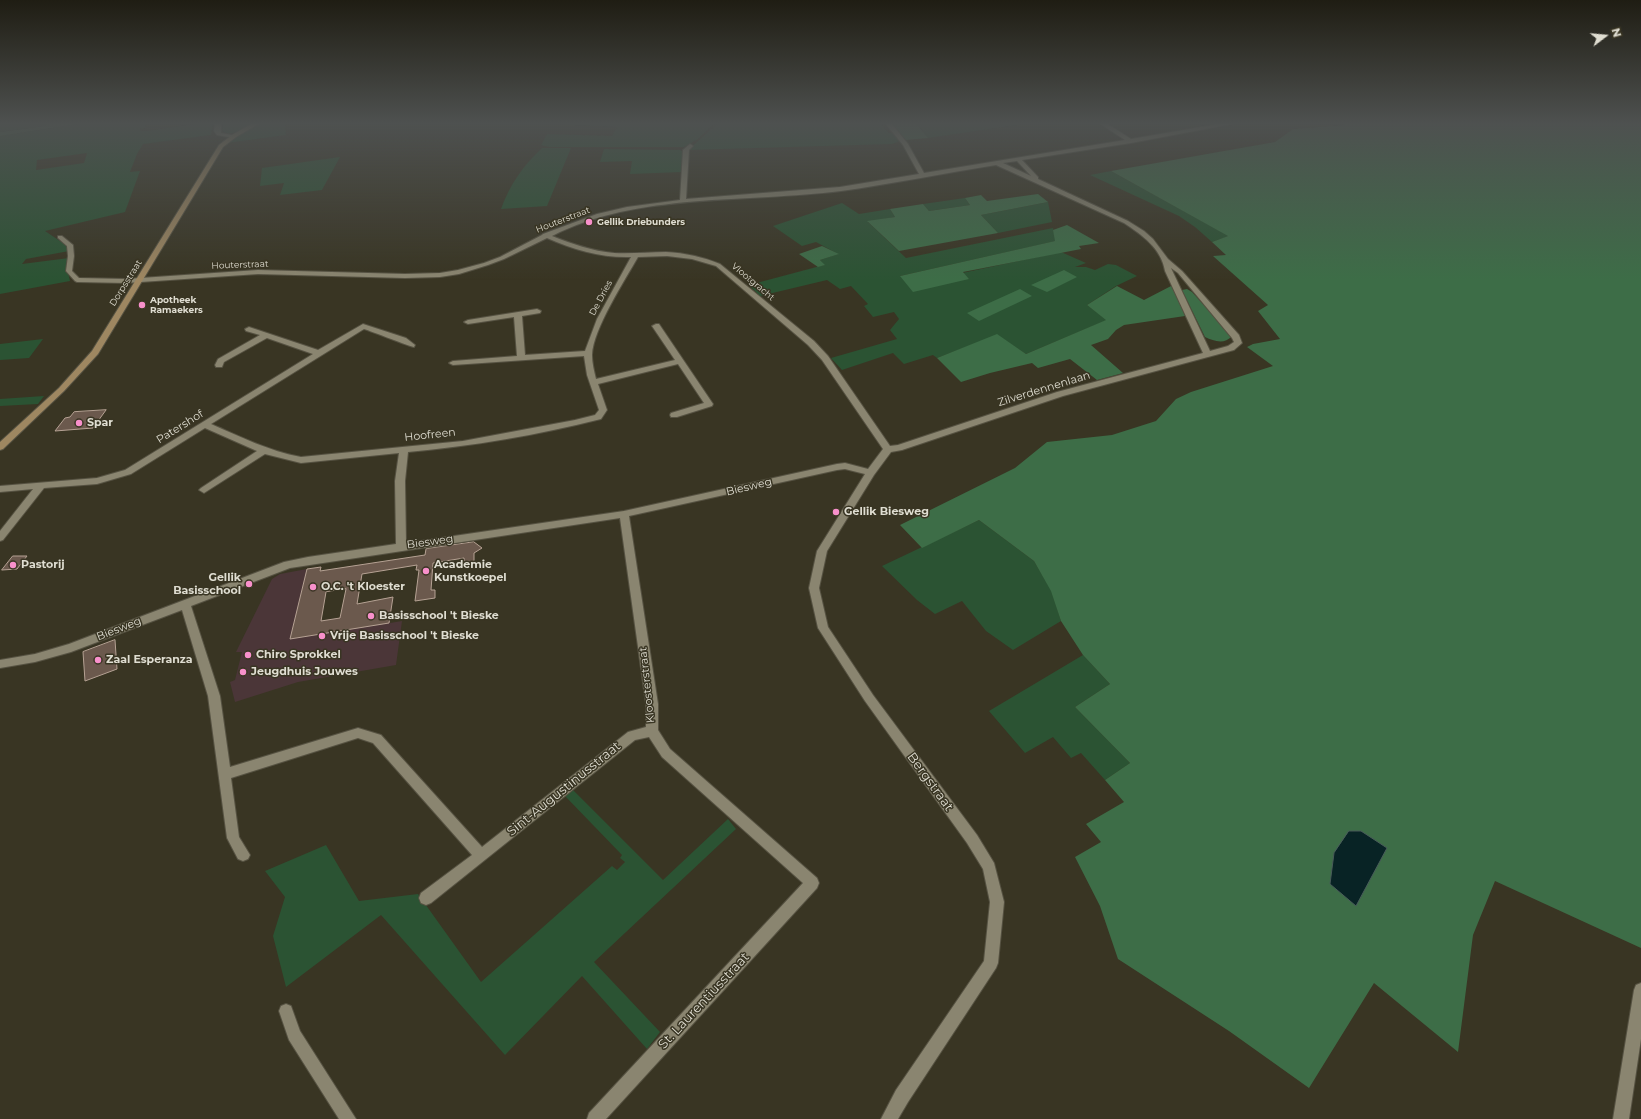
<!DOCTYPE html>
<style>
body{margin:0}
#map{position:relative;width:1641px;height:1119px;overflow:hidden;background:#393523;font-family:Montserrat,sans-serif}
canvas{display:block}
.north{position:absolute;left:1585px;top:16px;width:40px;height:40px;-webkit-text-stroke:3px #393523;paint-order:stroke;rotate:74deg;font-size:11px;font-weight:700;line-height:16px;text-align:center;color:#dfddd1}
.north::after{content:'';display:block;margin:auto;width:14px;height:18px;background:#dfddd1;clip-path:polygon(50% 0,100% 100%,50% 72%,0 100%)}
</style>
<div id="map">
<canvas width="1641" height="1119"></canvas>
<div class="north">N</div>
</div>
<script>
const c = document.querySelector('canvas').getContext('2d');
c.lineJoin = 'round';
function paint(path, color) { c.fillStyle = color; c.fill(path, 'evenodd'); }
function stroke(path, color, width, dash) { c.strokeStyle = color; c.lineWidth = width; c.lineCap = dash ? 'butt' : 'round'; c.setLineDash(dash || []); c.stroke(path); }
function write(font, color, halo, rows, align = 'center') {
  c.font = font + ' Montserrat,sans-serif'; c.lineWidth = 3; c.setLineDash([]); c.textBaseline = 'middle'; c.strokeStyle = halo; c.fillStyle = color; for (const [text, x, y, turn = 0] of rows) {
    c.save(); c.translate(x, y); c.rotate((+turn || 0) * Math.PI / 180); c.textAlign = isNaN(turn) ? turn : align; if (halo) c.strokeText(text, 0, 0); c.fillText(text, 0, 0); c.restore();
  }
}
const education = new Path2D(`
 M307 569 302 591 313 622 391 610 390 623 402 621 396 665 298 682 235 702 230 682 235 680 242 652H236L272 579 280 574Z`);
const green = new Path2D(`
 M0 123H48L45 126 0 132Z
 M85 123H148L145 124 146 128 140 129 141 131H146L201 123H213L211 135 143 144 137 154 130 172 140 171 125 212 45 231 69 247V251L26 259 22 264 69 258 67 267 70 281 0 294V136ZM87 153 84 163 36 170 37 160Z
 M223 123H252C242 128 233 138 222 131Z
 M260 123H285L286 135 227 143 238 135Z
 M553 123H715L698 139 684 147H549L541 145 547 134 612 136 617 127 552 124Z
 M718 123H880L889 133H895L900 141 892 144 688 150Z
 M916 123H1031L928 138Z
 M542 148H571L547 206 501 209C510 184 523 166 542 148Z
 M604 149 680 150 683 152 682 172 630 174 632 161 600 162Z
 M340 157 322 190 280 195 284 183 260 186 262 168Z
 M1111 171 1229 236 1212 242 1195 227 1179 216 1090 175Z
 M965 198 970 205 929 211 923 204Z
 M1048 202 1052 222 998 233 981 215Z
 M842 203 859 214 890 209 895 217 868 222 906 258 1053 228 1056 241 900 276 969 279 962 273 1061 252 1086 263 1075 267H1086L1095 270 1108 264 1116 265 1137 276 1116 286 1087 305 1107 320 1026 354 997 335 937 358 933 355 904 364 893 353 842 370 831 358 897 339 890 330 899 319 894 312 873 317 864 306 868 304 851 286 840 289 827 280 760 296 749 285 824 265 820 260 838 254 816 242 802 246 773 226Z
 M43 339 29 358 0 360V344Z
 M44 396 38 404 0 406V399Z
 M979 520 1034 561 1052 591 1061 621 1013 650 986 631 962 601 935 614 917 600 882 566Z
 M1083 655 1110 684 1075 707 1130 763 1105 780 1081 753 1071 758 1053 737 1025 753 989 711Z
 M573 790 663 880 728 819 736 829 594 962 660 1032 647 1049 582 976 505 1055 381 915 286 987 273 936 285 897 265 871 326 845 359 901 418 894 481 982 612 866 617 870 625 862 620 858 622 855 565 796Z`);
const forest = new Path2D(`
 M48 123H85L0 136V132L45 126Z
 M890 123H916L928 138 906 140Z
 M1341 123H1641V948L1495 881 1473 935 1458 1052 1374 983 1309 1088 1229 1031 1118 959 1100 906 1075 857 1101 842 1086 824 1124 802 1105 780 1130 763 1075 707 1110 684 1083 655 1061 621 1051 591 1034 561 979 520 922 548 900 525 1015 468 1047 442 1112 435 1156 421 1176 399 1191 392 1273 366 1247 347 1253 344 1280 339 1258 311 1268 305 1213 256 1226 255 1212 242 1228 236 1111 171 1275 142 1293 129 1345 125Z
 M1038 194 1048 202 981 215 998 233 899 251 867 221 895 217 890 209 923 204 929 211 970 205 965 198 981 195 987 201Z
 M1067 225 1099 243 1079 246 1081 249 963 272 969 279 913 292 900 276 1055 241 1053 230Z
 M822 246 839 254 820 260 825 265 818 267 799 254Z
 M1064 270 1077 277 1047 292 1031 285Z
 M1173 285 1185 316 1124 325 1116 330 1108 339 1091 345 1123 373 1097 380 1070 359 1038 368 1032 363 990 373 961 382 937 358 997 334 1026 354 1106 320 1087 305 1117 286 1144 300Z
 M1020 289 1032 296 979 321 967 313Z
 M1187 289 1192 292 1230 334 1232 336C1224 345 1214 341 1205 337L1182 290Z`);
const water = new Path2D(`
 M1349 831H1361L1387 848 1356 906 1330 884 1334 853Z`);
const building = new Path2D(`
 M106 410 93 428 55 431 65 418 70 417 74 412Z
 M474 542 482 548 474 553V566L464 567V558L433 563 431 590H435V598L415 601 419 570H416L417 565 362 574 357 604 393 597 389 623 290 639 307 569 321 567 320 571 425 555 426 549ZM346 589 340 618 321 621 326 592Z
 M13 556H27L17 569 2 570Z
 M115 640 117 669 85 681 83 652Z`);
const street = new Path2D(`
 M215 123H221V133L237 136 234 138 217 135 214 131Z
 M885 123H891L908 144 924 173 1125 140 1099 123H1106L1131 139 1224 123H1237L1131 143 1022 160 1038 177V179L1128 221 1144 231 1153 239 1168 259 1182 271 1239 335 1242 343 1234 350 1063 396 902 450 891 452 874 475 827 551 819 588 828 627 873 695 977 835 994 863 1004 902 998 963 996 968 908 1102 898 1119H881L896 1090 984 961 990 902 983 869 967 843 865 701 818 628 809 588 817 551 865 474 845 469 837 470 629 516 658 704V730L670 749 817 878 819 883 817 888 606 1119H587L589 1113 803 883 662 757 649 737 635 740 431 903 426 905 421 903 419 898 421 893 472 855 373 743 358 738 231 778 239 837 250 855 248 859 243 861 238 859 227 838 208 696 182 610 71 652 35 662 0 668V660L35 654 69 644 284 562 308 557 396 544 395 481 399 453 301 463 265 454 204 493 199 490 201 488 257 451 205 428 131 474 97 484 44 488 3 540 0 541V531L33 489 0 492V486L97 478 125 470 313 354 267 338 224 362 222 367H216L215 365 218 359 260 335 246 331 245 329 249 327 318 350 363 324 406 338 415 345 414 347C411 347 371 331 364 329L211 424C241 437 269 451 301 457L463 441 575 420 595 415 599 410 587 375 584 356 453 365 449 363 453 361 517 356 514 317 468 324 464 322 468 320 537 309 541 311 540 313 522 316 525 355 585 351 597 319 631 257C602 258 574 250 547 238L504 259 488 265 459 274 440 277 405 278 258 274 126 283 77 282 75 281 66 271 68 256 67 246 58 238V236H62L73 245 74 256 72 271 79 278 126 279 258 270 405 274 440 273 458 270 484 263 500 257 542 235 543 234 597 214 627 207 680 200 683 150 690 144 693 146 689 150 686 199 840 187 919 174 903 145ZM1017 161 1031 176 1003 163ZM996 165 1124 223C1142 235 1161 248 1165 271L1203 353 1057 392 898 445 890 446 828 356 814 341 720 264C703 257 685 253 666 252 649 252 631 254 614 253 592 251 572 244 552 236 638 192 747 203 841 191 892 184 944 173 996 165ZM667 256 692 259 716 266 808 345 822 360 883 449 868 469 845 463 837 464 624 511 406 543 405 481 408 452C473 446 538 435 601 419L607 410 598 384 678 364 704 403 671 413 670 415 671 417H677L712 406 713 404 659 324H656L652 326 675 360 596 379C594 371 592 363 592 355 593 329 625 280 638 257ZM1171 268 1178 273 1232 338 1234 342 1228 346 1210 351ZM620 518 646 704V727L628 732 482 847 381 735 358 728 230 767 220 696 191 606 290 568Z
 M1641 983V1039L1629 1119H1613L1634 990 1636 985Z
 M286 1004 291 1006 300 1031 356 1119H339L289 1040 279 1011 281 1006Z`);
const secondary = new Path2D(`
 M253 123H260L236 137 223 147 98 354 64 391 3 449 0 450V442L59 388 92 351 219 145 232 135Z`);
const markers = [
 [589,222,4,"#f890cb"],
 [142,305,4,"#f890cb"],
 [79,423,4,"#f890cb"],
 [836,512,4,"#f890cb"],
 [13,565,4,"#f890cb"],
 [426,571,4,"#f890cb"],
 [249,584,4,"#f890cb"],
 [313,587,4,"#f890cb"],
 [371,616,4,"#f890cb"],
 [322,636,4,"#f890cb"],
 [248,655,4,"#f890cb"],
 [98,660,4,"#f890cb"],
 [243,672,4,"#f890cb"]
];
const farStreetnames = [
 ["Houterstraat",563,220,-21],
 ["Houterstraat",240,265,-2],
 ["Vlootgracht",753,282,40],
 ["Dorpsstraat",126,283,-58],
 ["De Dries",601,298,-62]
];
const farPoinames = [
 ["Gellik Driebunders",597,222],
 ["Apotheek",150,300],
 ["Ramaekers",150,310]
];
const streetNames = [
 ["Zilverdennenlaan",1044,389,-17],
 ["Patershof",180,427,-32],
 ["Hoofreen",430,435,-6],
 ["Biesweg",749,487,-13],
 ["Biesweg",430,542,-8],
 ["Biesweg",119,629,-21],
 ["Kloosterstraat",647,685,-96]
];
const poiNames = [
 ["Spar",87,423],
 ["Gellik Biesweg",844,512],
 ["Pastorij",21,565],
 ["Academie",434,565],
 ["Kunstkoepel",434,578],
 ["Gellik",241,578,"right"],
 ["Basisschool",241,591,"right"],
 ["O.C. 't Kloester",321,587],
 ["Basisschool 't Bieske",379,616],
 ["Vrije Basisschool 't Bieske",330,636],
 ["Chiro Sprokkel",256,655],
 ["Zaal Esperanza",106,660],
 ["Jeugdhuis Jouwes",251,672]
];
const nearStreetnames = [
 ["Bergstraat",930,782,54],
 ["Sint-Augustinusstraat",564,789,-39],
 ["St. Laurentiusstraat",704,1001,-47]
];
paint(education, '#4b3638');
paint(green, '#2b5333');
paint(forest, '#3d6d47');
paint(water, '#082325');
stroke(water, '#485b59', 1);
paint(building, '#6b594d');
stroke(building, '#b6a294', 1);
stroke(street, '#565242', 2);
stroke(secondary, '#565242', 2);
paint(street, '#8a8570');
paint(secondary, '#9e8761');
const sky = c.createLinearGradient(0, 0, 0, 280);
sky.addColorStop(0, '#1f1d13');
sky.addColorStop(0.44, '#4e5150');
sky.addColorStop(1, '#4e515000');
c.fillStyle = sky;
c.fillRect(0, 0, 1641, 280);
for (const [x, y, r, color] of markers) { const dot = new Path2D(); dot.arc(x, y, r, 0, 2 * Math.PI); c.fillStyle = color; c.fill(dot); stroke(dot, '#393523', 1.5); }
write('9px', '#dfddd1', '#393523', farStreetnames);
write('bold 9px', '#dfddd1', '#393523', farPoinames, 'left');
write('11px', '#dfddd1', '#393523', streetNames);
write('bold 11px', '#dfddd1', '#393523', poiNames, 'left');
write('13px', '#dfddd1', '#393523', nearStreetnames);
</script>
